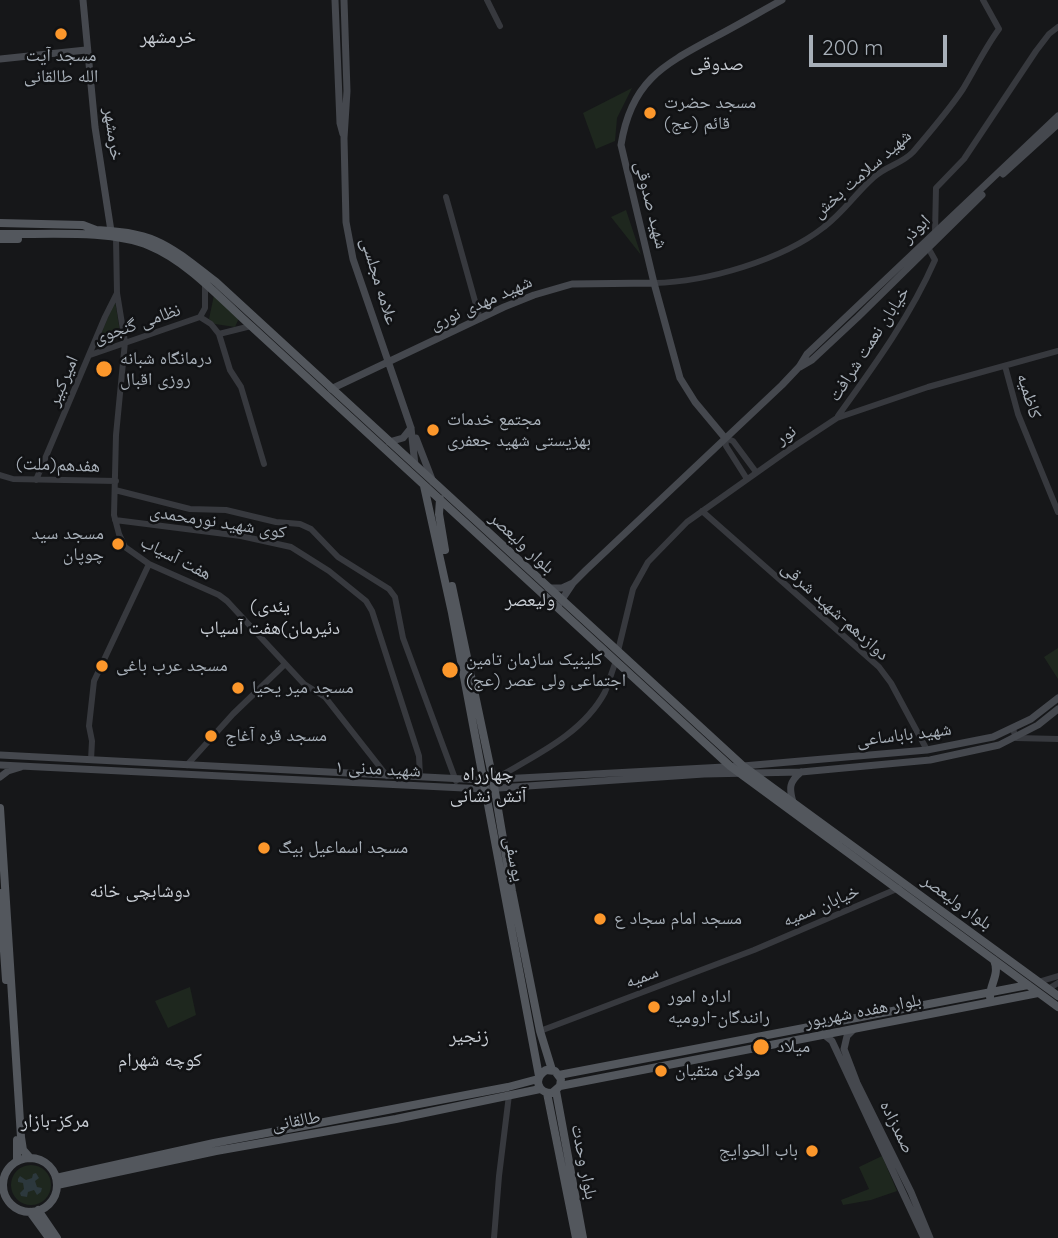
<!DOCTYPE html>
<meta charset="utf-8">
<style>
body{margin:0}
#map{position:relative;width:1058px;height:1238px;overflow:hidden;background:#161719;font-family:Quicksand,sans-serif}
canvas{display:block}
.scale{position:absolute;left:809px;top:35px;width:138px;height:32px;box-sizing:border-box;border:4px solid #a8b0b9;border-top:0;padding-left:9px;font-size:21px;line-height:24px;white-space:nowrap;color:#a8b0b9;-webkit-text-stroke:5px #111214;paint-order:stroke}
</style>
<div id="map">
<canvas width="1058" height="1238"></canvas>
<div class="scale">200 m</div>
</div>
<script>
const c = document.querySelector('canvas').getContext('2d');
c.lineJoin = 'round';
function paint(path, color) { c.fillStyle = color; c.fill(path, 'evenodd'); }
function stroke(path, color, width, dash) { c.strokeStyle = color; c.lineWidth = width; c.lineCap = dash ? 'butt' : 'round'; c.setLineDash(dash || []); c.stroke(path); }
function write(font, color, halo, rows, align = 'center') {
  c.font = font + ' Quicksand,"Noto Naskh Arabic",sans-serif'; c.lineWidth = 5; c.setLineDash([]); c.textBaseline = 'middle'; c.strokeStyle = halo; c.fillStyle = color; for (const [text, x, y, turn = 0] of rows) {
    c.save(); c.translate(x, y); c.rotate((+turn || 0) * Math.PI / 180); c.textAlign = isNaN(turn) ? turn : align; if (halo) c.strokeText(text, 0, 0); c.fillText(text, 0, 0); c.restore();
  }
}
const green = new Path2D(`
 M632 88 617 118 615 141 596 149 583 113Z
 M626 210 641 255 611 217Z
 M214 295 239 318 235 327 215 324 209 319Z
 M115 301 121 338 96 346Z
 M1058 648V679L1044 657Z
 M190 987 196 1015 168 1028 155 1001Z
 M882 1156 897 1191 871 1200 843 1205 841 1200 869 1189 859 1167Z
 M11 1185a20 20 0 1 1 40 0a20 20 0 1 1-40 0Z`);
const water = new Path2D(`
 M36 1173 39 1178 35 1181 37 1187 42 1188 41 1192 37 1195 34 1190 28 1192 27 1197 21 1196 20 1193 24 1189 23 1183 18 1182V1179L20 1176 26 1180 32 1178 33 1174Z`);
const tertiary = new Path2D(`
 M487 0 500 26
 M446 197 480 319
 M935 233 936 188 964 159 1036 51 1049 34 1058 27
 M116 238 117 293 125 342 116 435 114 515 119 534 125 547 149 564 219 595 227 601 304 684 325 697 387 776
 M654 283C707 282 782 260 824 227 843 213 856 193 873 178 885 166 902 164 913 152 930 132 949 110 963 89 975 69 985 48 999 29L983 0
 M200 317 211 324 219 334 230 370 241 387 264 464
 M219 334 251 326
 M90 355 200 317 205 308V285
 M1005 366 1018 414 1058 512
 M838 416C874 366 910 317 935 260L926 244
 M0 475 13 479 116 481
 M747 479 726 446 725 438 733 441 756 472
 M36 480 105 317 117 293
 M115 490 190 509 226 510 276 522 300 524 311 529 338 557 389 589 395 597 403 638 456 781
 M702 511 879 667 891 683 927 750
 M115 520 241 536 291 547 329 571 366 601 372 611 419 756 420 777
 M618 651 633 589 648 562 687 522 790 449 837 418 928 387 1058 351
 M1013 729 1016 738 1058 739
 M91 760 92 741 89 726 94 681 149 564
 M187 765 233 714 284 665
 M495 779C534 756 583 734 605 692 609 682 612 671 616 661
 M1038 982 1058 976
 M1048 989 1058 983
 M540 1031 754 950 899 888
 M494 1238 499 1176 509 1095`);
const secondary = new Path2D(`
 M83 0 95 127 111 231
 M335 0 340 123 343 134
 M344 0 347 91 344 138 346 222 353 259 411 428 415 465
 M0 59 86 50
 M1003 174 1058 124
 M800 367 812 360 858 317 982 195
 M331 389 504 307 534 295 572 284 654 283
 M416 438 433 482
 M725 438 695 402 680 378 654 283 621 145C631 81 663 65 715 37 738 25 760 12 782 0
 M389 442 403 438 411 428
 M548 588H562L573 583
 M559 604 573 583 586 570 782 385 799 367 807 354 1058 116
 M0 755 483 780 743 766 927 750 993 737 1031 719 1058 698
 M0 765 484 789 704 774 801 772 930 760 999 745 1038 725 1058 709
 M0 777 8 771 21 767
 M793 802C789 788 789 782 801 772
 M853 1030 847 1036 844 1049 857 1083 911 1192 930 1238
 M823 1034 832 1041 924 1238`);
const primary = new Path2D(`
 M0 223 83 225 96 230
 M90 230C154 231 167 244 216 282L743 766 1058 996
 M0 234C44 235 110 229 150 246 187 261 222 300 251 326L730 766 1058 1007
 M0 239H18
 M424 486 452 613 539 1076
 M440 499 439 514 445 550
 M452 586 493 780 512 891 540 1031 552 1070
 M0 808 21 1137 23 1150 30 1158
 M0 893 6 980
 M990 997C990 983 1000 975 994 960
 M559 1075 1028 985
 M560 1086 561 1079 555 1071 546 1070C533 1078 537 1093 552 1093L560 1086 1038 993
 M556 1091 583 1238
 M547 1093 576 1238
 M3 1185a27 27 0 1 1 54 0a27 27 0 1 1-54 0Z
 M17 1161V1140
 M56 1178 214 1143 508 1087 538 1079
 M57 1185 216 1151 396 1119 540 1089
 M38 1210 57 1238
 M30 1212 49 1238`);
const markers = [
 [61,34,7,"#fc972b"],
 [650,113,7,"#fc972b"],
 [104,369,9,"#fc972b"],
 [433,430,7,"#fc972b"],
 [118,544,7,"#fc972b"],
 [102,666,7,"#fc972b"],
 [450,670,9,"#fc972b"],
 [238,688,7,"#fc972b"],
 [211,736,7,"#fc972b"],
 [264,848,7,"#fc972b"],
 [600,919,7,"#fc972b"],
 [654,1007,7,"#fc972b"],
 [761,1047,9,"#fc972b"],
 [661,1071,7,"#fc972b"],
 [812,1151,7,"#fc972b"]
];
const poiNames = [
 ["مسجد آیت",61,56,"center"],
 ["الله طالقانی",61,77,"center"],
 ["مسجد حضرت",664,103],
 ["قائم (عج)",664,124],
 ["درمانگاه شبانه",120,359],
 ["روزی اقبال",120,380],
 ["مجتمع خدمات",447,420],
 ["بهزیستی شهید جعفری",447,441],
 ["مسجد سید",104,534,"right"],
 ["چوپان",104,555,"right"],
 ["کلینیک سازمان تامین",466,660],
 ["اجتماعی ولی عصر (عج)",466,681],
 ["مسجد عرب باغی",116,666],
 ["مسجد میر یحیا",252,688],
 ["مسجد قره آغاج",225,736],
 ["مسجد اسماعیل بیگ",278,848],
 ["مسجد امام سجاد ع",614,919],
 ["اداره امور",668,997],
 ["رانندگان-ارومیه",668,1018],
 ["میلاد",777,1047],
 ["مولای متقیان",675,1071],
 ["باب الحوایج",798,1151,"right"]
];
const streetNames = [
 ["خرمشهر",113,134,82],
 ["شهید سلامت بخش",862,174,-41],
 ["شهید صدوقی",651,205,76],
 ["ابوذر",916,229,-44],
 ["علامه مجلسی",379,281,73],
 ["شهید مهدی نوری",481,303,-24],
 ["نظامی گنجوی",137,324,-19],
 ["خیابان نعمت شرافت",869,344,-57],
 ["امیرکبیر",63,381,-67],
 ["کاظمیه",1029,396,73],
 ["نور",786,435,-34],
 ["هفدهم(ملت)",58,465,2],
 ["کوی شهید نورمحمدی",218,522,9],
 ["بلوار ولیعصر",522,543,43],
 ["هفت آسیاب",176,558,27],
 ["دوازدهم-شهید شرقی",835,611,42],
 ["شهید باباساعی",904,735,-7],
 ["شهید مدنی ۱",378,769,3],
 ["یوسفی",514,859,79],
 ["بلوار ولیعصر",957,902,36],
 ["خیابان سمیه",821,906,-23],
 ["سمیه",642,977,-21],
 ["بلوار هفده شهریور",863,1011,-11],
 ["طالقانی",296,1121,-10],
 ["صمدزاده",897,1127,64],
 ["بلوار وحدت",584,1162,79]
];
const neighbourhoodNames = [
 ["خرمشهر",168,37],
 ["صدوقی",717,64],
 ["ولیعصر",530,600],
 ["(یئدی",270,606],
 ["دئیرمان)هفت آسیاب",270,628],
 ["چهارراه",488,774],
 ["آتش نشانی",488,796],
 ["دوشابچی خانه",140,891],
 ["زنجیر",469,1036],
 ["کوچه شهرام",160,1060],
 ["مرکز-بازار",55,1121]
];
paint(green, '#1e271e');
paint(water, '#2c383d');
stroke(tertiary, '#37393e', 6);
stroke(secondary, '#45484e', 7);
stroke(primary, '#53575d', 8);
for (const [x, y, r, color] of markers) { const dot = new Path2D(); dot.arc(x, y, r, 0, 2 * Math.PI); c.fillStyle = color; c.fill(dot); stroke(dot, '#111214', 2.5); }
write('18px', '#a8b0b9', '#111214', poiNames, 'left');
write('18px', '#a8b0b9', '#111214', streetNames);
write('19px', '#c9ced5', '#111214', neighbourhoodNames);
</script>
